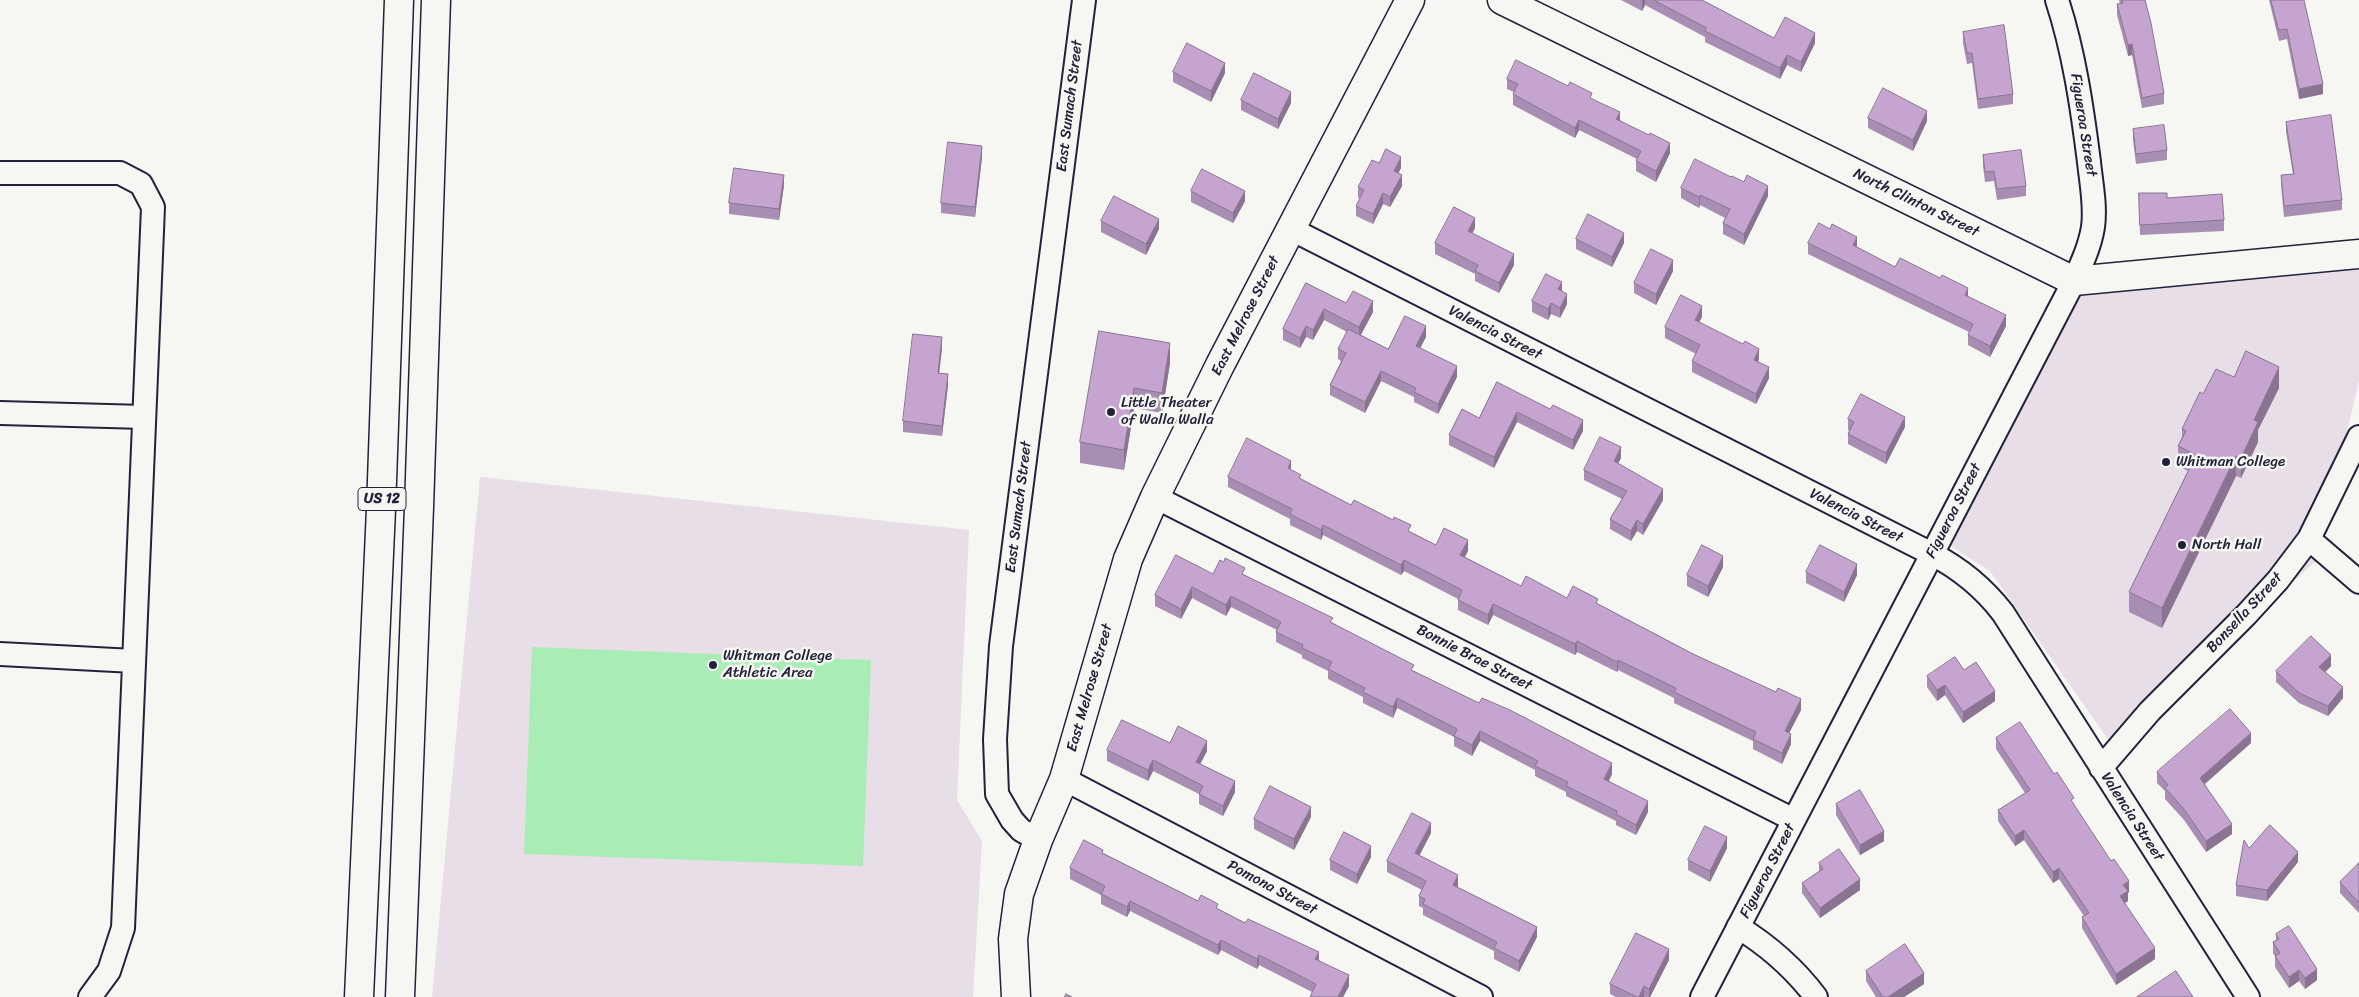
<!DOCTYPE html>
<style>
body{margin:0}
canvas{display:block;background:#f6f6f2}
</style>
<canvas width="2359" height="997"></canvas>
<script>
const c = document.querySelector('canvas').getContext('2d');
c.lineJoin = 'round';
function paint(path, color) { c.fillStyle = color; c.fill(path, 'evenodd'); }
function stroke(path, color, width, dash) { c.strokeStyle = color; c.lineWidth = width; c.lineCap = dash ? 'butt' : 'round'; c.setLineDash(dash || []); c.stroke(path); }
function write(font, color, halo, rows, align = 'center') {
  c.font = font + ' Sriracha,sans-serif'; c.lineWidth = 5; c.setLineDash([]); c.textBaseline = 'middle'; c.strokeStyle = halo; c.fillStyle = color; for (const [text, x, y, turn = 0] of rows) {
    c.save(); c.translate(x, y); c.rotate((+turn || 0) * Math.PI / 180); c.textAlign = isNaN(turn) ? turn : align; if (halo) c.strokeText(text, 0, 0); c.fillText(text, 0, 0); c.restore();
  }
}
const built = new Path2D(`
 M2359 263V380L2318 559 2114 748 1990 571 1949 545 2079 292Z
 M480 477 969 530 957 800 982 841 973 997H432Z`);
const green = new Path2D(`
 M532 647 871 660 863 866 524 854Z`);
const street = new Path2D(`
 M0 173H120L141 184 153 207 123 928 109 971 90 997
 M1291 229 1932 554C1961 569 1983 587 2003 613L2248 997
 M0 413 144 417
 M1155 497 1794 820
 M2309 539 2359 582
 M0 654 134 661
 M2101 768 2150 711 2246 615 2278 580 2309 539 2359 437
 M1064 779 1481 997
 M1038 840 1021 830 1012 820 997 794 995 739 1001 646 1084 0
 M1738 927C1769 946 1794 968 1816 997
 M1702 997 2074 281C2082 263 2090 246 2093 227 2096 206 2091 182 2089 162 2082 107 2074 52 2057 0`);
const secondary = new Path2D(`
 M1502 0 2074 281 2359 254
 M1016 997 1013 939 1019 894 1038 840 1064 779 1128 559 1155 497 1220 365 1410 0`);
const highway = new Path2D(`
 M359 997 381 509 399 0
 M400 997 419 507 436 0`);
const wall = new Path2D(`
 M1621 0H1702L1774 38 1815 43 1801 72 1787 65 1780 79 1705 42V37L1645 5 1642 11Z
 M2119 0H2145L2164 93V104L2142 108 2132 55 2128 56 2117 15V4H2120Z
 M2269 0H2304L2323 94 2299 99 2287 39 2279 41Z
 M1963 32 2013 94V104L1978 109 1972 63 1967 64 1963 43Z
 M1173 72 1225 73 1211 102 1173 82Z
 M1507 79 1592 99 1620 120 1670 153 1656 182 1636 171V161L1637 159 1579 130 1575 138 1513 105V94L1514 92 1507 89Z
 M1241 100 1291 103 1278 129 1241 110Z
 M1868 118 1927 121 1913 151 1868 128Z
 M2286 122 2342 200V210L2284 217 2281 185V175L2293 174 2286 132Z
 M2133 129 2167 150V160L2136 164 2133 140Z
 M1983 155 2026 186V196L1997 200 1994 181 1985 182 1983 166Z
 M982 157 975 217 941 213V203Z
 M1379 163 1401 168 1398 173 1402 186 1390 207 1383 204 1373 224 1356 216V206L1360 198H1358V187Z
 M784 185 779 220 729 214V203Z
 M1681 188 1768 196 1744 245 1723 234V223L1725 218 1700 205 1699 208 1681 198Z
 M1191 191 1245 201 1233 223 1191 202Z
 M2139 193 2167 198 2224 220V231L2140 235Z
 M1101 221 1159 229 1146 255 1101 232Z
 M1475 228 1472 233 1514 265 1499 293 1475 281V274L1435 254V243Z
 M1830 229 1857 248 1895 267 1968 296 2006 326 1990 357 1968 345V335L1969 332 1808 254V243Z
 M1576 239 1624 243 1612 267 1576 249Z
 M1673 271 1656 305 1634 293V283Z
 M1306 283 1346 303 1373 312 1361 335 1388 349 1426 337 1420 348 1457 377 1438 414 1414 402V397L1381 381 1365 413 1330 395V385L1341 361 1338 359V349L1347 332 1324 320 1313 340 1306 337 1300 348 1283 340V329Z
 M1562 291 1567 304 1560 318 1551 314 1548 320 1532 312V301Z
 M1702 317 1699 322 1759 359 1758 362 1769 378 1756 404 1692 372V361L1696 354 1665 338V327Z
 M1099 331 1170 363 1162 413 1134 408 1124 470 1080 463V442Z
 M942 348 939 373 948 385 942 436 903 432V421Z
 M2234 377 2279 388 2258 430V442L2241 478 2236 476 2162 628 2129 612V592L2188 471 2178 466V446L2182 437V429Z
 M1497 382 1583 431 1573 450 1517 422 1494 468 1449 445V435L1479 418Z
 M1848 419 1905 427 1886 464 1848 444V434L1849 430H1848Z
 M1621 458 1618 463 1663 500 1643 535 1637 531 1631 541 1610 529V519L1622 499 1584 480V470Z
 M1291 470 1301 479 1351 505 1411 532 1436 545 1468 551 1465 557 1521 586 1567 598 1598 604 1801 710 1789 733 1791 744 1782 764 1753 749V741L1674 703V698L1618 670 1617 672 1577 652 1575 655 1493 615 1488 625 1458 610V599L1404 571 1401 575 1323 535 1321 540 1290 525V519L1228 487V477Z
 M1723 567 1708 597 1687 586V575Z
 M1806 572 1857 575 1844 602 1806 583Z
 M1213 574 1245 575 1333 623 1414 671 1612 774 1609 781 1648 812 1636 835 1616 825V821L1566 796V792L1535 776V770L1480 741 1472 756 1454 746V737L1397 708 1393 718 1363 703V697L1328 679V671L1302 658V655L1276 642V632L1277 630 1231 607 1226 616 1192 598 1181 619 1155 606V595Z
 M2331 666 2325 672 2343 698 2328 716 2299 703 2276 682V671Z
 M1964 670 1995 701 1963 723 1945 695 1937 701 1927 687V676Z
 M1996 738 2074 805 2129 892 2128 893V901L2125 903 2155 959 2116 985 2082 928V917L2084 916 2059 879 2053 883 2024 840 2015 846 1998 821V810L2025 793 1996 749Z
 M1170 743 1207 751 1200 764 1235 792 1223 816 1199 804V794L1153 771 1148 781 1107 761V750Z
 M2251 743 2205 784 2232 834 2206 852 2184 820 2165 799V791L2157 783V772Z
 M1836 804 1884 841 1860 855 1836 815Z
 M1311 817 1294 850 1254 829V819Z
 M1431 833 1419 856 1458 886 1457 887 1537 937 1519 972 1494 959V951L1423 915V908L1419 906V896L1422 890 1387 872V861Z
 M1727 848 1710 882 1688 870V860Z
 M2249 848 2298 862 2267 901 2236 896V885Z
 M1103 853 1198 901 1218 909 1319 960 1349 986 1343 997H1310L1312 992 1259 965 1257 969 1221 950 1218 955 1130 911 1127 917 1101 904V895L1070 879V868Z
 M1371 857 1357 884 1330 870V860Z
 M1819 863 1860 890 1820 918 1802 893V883L1819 871Z
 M2359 863V913L2340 893V882Z
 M2276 934 2317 980 2305 989 2299 981 2289 988 2275 967V956L2273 953V942L2276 940Z
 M1669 960 1650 997H1616L1610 994V984Z
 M1866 971 1924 984 1904 997H1876L1866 981Z`);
const shadedWall = new Path2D(`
 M1642 0H1645V5L1642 11Z
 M1815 33V43L1801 72V62Z
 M2132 44V55L2128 56V45Z
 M1787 55V65L1780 79V68Z
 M1225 63V73L1211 102V91Z
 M2323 84V94L2299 99V89Z
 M1291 92V103L1278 129V119Z
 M1927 111V121L1913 151V140Z
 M1620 112V123L1616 119Z
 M1579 120V130L1575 138V128Z
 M1670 143V153L1656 182V171Z
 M982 146V157L975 217V207Z
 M1401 157V168L1394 182V171Z
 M784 175V185L779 220V209Z
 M1402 175V186L1390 207V197Z
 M1768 186V196L1744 245V234Z
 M1245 191V201L1233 223V213Z
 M1383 193V204L1373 224V214Z
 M1700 195V205L1699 208V197Z
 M1475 218V228L1468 242V231Z
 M1159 219V229L1146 255V244Z
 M1624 233V243L1612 267V257Z
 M1857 237V248L1853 245Z
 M1514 254V265L1499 293V283Z
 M1673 260V271L1656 305V294Z
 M1562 282V292L1558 289Z
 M1968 288V299L1965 295Z
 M1567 294V304L1560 318V308Z
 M1373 301V312L1359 338V327Z
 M1551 303V314L1548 320V309Z
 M1702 306V317L1695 330V320Z
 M1324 309V320L1313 340V330Z
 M2006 315V326L1990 357V346Z
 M1306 326V337L1300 348V338Z
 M1426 326V337L1416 356V346Z
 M942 337V348L938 383V373Z
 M1170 343V363L1162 413V393Z
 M1759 349V359L1754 370V360Z
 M1457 366V377L1438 414V404Z
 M1769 367V378L1756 404V394Z
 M2279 367V388L2258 430V442L2241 478V458L2254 420Z
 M1381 371V381L1365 413V402Z
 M948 374V385L942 436V426Z
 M1134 388V408L1124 470V450Z
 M1517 412V422L1494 468V457Z
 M1905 417V427L1886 464V453Z
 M1583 420V431L1573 450V440Z
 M1621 447V458L1614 471V461Z
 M2236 456V476L2162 628V608Z
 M1291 461V471L1288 468Z
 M1663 489V500L1643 535V524Z
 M1637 520V531L1631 541V531Z
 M1323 525V535L1321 540V530Z
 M1468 540V551L1460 565V555Z
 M1723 556V567L1708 597V586Z
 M1404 560V571L1401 575V565Z
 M1857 564V575L1844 602V592Z
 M1192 587V598L1181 619V609Z
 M1231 596V607L1226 616V605Z
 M1493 604V615L1488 625V615Z
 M1577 641V652L1575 655V644Z
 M2331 655V666L2319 678V667Z
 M1618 660V670L1617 672V662Z
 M1945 685V695L1937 701V690Z
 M2343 687V698L2328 716V706Z
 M1995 691V701L1963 723V712Z
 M1397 698V708L1393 718V707Z
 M1801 699V710L1785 741V731Z
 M1480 731V741L1472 756V745Z
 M2251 733V743L2200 788V778Z
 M1791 734V744L1782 764V753Z
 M1207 741V751L1196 772V762Z
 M1153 760V771L1148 781V770Z
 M1612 763V774L1604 789V779Z
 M1235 781V792L1223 816V806Z
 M1648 801V812L1636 835V825Z
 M1311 807V817L1294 850V839Z
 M1431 823V833L1415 864V853Z
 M2232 824V834L2206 852V841Z
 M2024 830V840L2015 846V836Z
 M1884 831V841L1860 855V845Z
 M1727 837V848L1710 882V871Z
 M1371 846V857L1357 884V874Z
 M2298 852V862L2267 901V890Z
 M2059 868V879L2053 883V872Z
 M1458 875V886L1453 896V885Z
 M1860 879V890L1820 918V908Z
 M2129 881V892L2128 893V901L2120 906V896L2123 885Z
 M1130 901V911L1127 917V907Z
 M1537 927V937L1519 972V961Z
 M1221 940V950L1218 955V945Z
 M2155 948V959L2116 985V974Z
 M1669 949V960L1650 997H1649V989Z
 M1319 952V962L1315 959Z
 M1259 955V965L1257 969V959Z
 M2317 969V980L2305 989V978Z
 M2299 970V981L2289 988V977Z
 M1924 973V984L1904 997H1888Z
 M1349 975V986L1343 997H1338Z
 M1644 986V997H1639Z`);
const building = new Path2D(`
 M1654 0H1702L1774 38 1785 17 1815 33 1801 62 1787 55 1780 68 1705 31 1706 28Z
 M2122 0H2145L2151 23 2164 93 2142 98 2132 44 2128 45 2117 4 2123 3Z
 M2271 0H2304L2323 84 2299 89 2287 29 2279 30Z
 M2004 25 2013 94 1978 99 1972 53H1967L1963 32Z
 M1187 43 1225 63 1211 91 1173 72Z
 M1516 60 1568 86 1570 82 1592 93 1590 98 1620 112 1616 119 1649 135 1650 133 1670 143 1656 171 1636 161 1641 151 1579 120 1575 128 1513 94 1518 84 1507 79Z
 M1254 73 1291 92 1278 119 1241 100Z
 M1883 88 1927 111 1913 140 1868 118Z
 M2331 115 2342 200 2284 206 2281 175 2294 174 2286 122Z
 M2164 125 2167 150 2136 154 2133 129Z
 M948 142 982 146 975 207 941 203Z
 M1386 149 1401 157 1394 171 1402 175 1390 197 1383 193 1373 214 1356 206 1364 190 1358 187 1372 160 1379 163Z
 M2021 150 2026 186 1997 189 1994 171 1985 172 1983 155Z
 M1695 159 1731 177 1732 176 1744 182 1747 175 1768 186 1744 234 1723 223 1730 209 1700 195 1699 197 1681 188Z
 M734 168 784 175 779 209 729 203Z
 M1202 169 1245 191 1233 213 1191 191Z
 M2139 193H2167V198L2222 194 2224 220 2140 225Z
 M1114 196 1159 219 1146 244 1101 221Z
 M1454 207 1475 218 1468 231 1514 254 1499 283 1475 271 1478 265 1435 243Z
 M1588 214 1624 233 1612 257 1576 239Z
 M1819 223 1830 229 1832 224 1857 237 1853 245 1895 267 1900 258 1940 278 1942 275 1968 288 1965 295 2006 315 1990 346 1968 335 1973 324 1808 243Z
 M1651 249 1673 260 1656 294 1634 283Z
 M1546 274 1562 282 1558 289 1567 294 1560 308 1551 303 1548 309 1532 301Z
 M1306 283 1346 303 1353 291 1373 301 1359 327 1324 309 1313 330 1306 326 1300 338 1283 329Z
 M1681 295 1702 306 1695 320 1743 344 1745 341 1759 349 1754 360 1769 367 1756 394 1692 361 1700 345 1665 327Z
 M1405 316 1426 326 1416 346 1457 366 1438 404 1414 392 1416 388 1381 371 1365 402 1330 385 1346 353 1338 349 1348 329 1388 349Z
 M1099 331 1170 343 1162 393 1134 388 1124 450 1080 442Z
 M913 334 942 337 938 373 948 374 942 426 903 421Z
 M2246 351 2279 367 2254 420 2258 422 2241 458 2236 456 2162 608 2129 592 2196 455 2178 446 2186 431 2182 429 2200 392 2203 394 2216 369 2234 377Z
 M1497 382 1550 409 1553 405 1583 420 1573 440 1517 412 1494 457 1449 435 1462 409 1479 418Z
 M1861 394 1905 417 1886 453 1848 434 1854 422 1848 419Z
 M1600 437 1621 447 1614 461 1663 489 1643 524 1637 520 1631 531 1610 519 1627 491 1584 470Z
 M1247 438 1291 461 1288 468 1301 475 1299 478 1351 505 1354 500 1393 520 1394 517 1411 525 1408 531 1436 545 1444 528 1468 540 1460 555 1521 586 1526 576 1567 598 1573 586 1598 599 1596 603 1693 654 1776 692 1778 688 1801 699 1785 731 1791 734 1782 753 1753 739 1756 732 1674 692 1676 688 1618 660 1617 662 1577 641 1575 644 1493 604 1488 615 1458 600 1462 590 1404 560 1401 565 1323 525 1321 530 1290 514 1292 509 1228 477Z
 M1702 545 1723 556 1708 586 1687 575Z
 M1820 545 1857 564 1844 592 1806 572Z
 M1176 555 1213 574 1220 560 1224 562 1225 558 1245 568 1242 574 1333 618 1330 622 1414 665 1411 670 1479 703 1482 698 1510 710 1612 763 1604 779 1648 801 1636 825 1616 814 1617 811 1566 786 1568 782 1535 766 1538 761 1480 731 1472 745 1454 736 1457 729 1397 698 1393 707 1363 692 1365 688 1328 669 1332 662 1302 648 1303 645 1276 632 1281 622 1231 596 1226 605 1192 587 1181 609 1155 595Z
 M2311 636 2331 655 2319 667 2343 687 2328 706 2299 693 2276 671Z
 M1955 657 1964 670 1976 662 1995 691 1963 712 1945 685 1937 690 1927 676Z
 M2230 709 2251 733 2200 778 2232 824 2206 841 2184 809 2165 788 2168 785 2157 772Z
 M1122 720 1170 743 1178 726 1207 741 1196 762 1235 781 1223 806 1199 794 1203 786 1153 760 1148 770 1107 750Z
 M2020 722 2054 774 2057 772 2074 798 2071 800 2111 861 2114 859 2129 881 2123 885 2128 891 2120 896 2155 948 2116 974 2082 917 2089 913 2059 868 2053 872 2024 830 2015 836 1998 810 2030 790 1996 738Z
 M1270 786 1311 807 1294 839 1254 819Z
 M1860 790 1884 831 1860 845 1836 804Z
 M1412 813 1431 823 1415 853 1458 875 1453 885 1537 927 1519 961 1494 948 1497 942 1423 904 1425 899 1419 896 1426 881 1387 861Z
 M2270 825 2298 852 2267 890 2236 885 2244 840 2249 848Z
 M1705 826 1727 837 1710 871 1688 860Z
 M1344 832 1371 846 1357 874 1330 860Z
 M1084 840 1103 850 1102 853 1198 901 1201 895 1218 904 1216 908 1245 923 1248 919 1319 952 1315 959 1349 975 1338 997H1310L1316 984 1259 955 1257 959 1221 940 1218 945 1130 901 1127 907 1101 894 1105 886 1070 868Z
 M1839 849 1860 879 1820 908 1802 883 1823 869 1819 863Z
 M2359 863V903L2340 882Z
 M2289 926 2317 969 2305 978 2299 970 2289 977 2275 956 2280 953 2273 942 2279 939 2276 934Z
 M1636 933 1669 949 1649 989 1644 986 1639 997H1637L1610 984Z
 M1905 944 1924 973 1888 997H1883L1866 971Z
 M2176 971 2193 997H2137Z
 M1066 994 1072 997H1065Z`);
const markers = [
 [1111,412,5,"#22223b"],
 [2166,462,5,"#22223b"],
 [2182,545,5,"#22223b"],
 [713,665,5,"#22223b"]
];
const shields = [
 [382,499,48]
];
const shieldNames = [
 ["US 12",382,499]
];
const streetNames = [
 ["East Sumach Street",1070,106,-83],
 ["Figueroa Street",2083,125,81],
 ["North Clinton Street",1916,203,26],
 ["East Melrose Street",1246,316,-63],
 ["Valencia Street",1495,333,27],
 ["East Sumach Street",1019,507,-83],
 ["Figueroa Street",1954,511,-63],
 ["Valencia Street",1856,516,27],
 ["Bonsella Street",2245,613,-47],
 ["Bonnie Brae Street",1474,658,27],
 ["East Melrose Street",1090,688,-74],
 ["Valencia Street",2132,817,57],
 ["Figueroa Street",1768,871,-63],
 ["Pomona Street",1272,888,28]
];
const poiNames = [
 ["Little Theater",1121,403],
 ["of Walla Walla",1121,420],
 ["Whitman College",2176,462],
 ["North Hall",2192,545],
 ["Whitman College",723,656],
 ["Athletic Area",723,673]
];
paint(built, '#e7dee8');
paint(green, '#aaecb5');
stroke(street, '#22223b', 26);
stroke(secondary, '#22223b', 31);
stroke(highway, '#22223b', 31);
stroke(street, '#f6f6f2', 22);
stroke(secondary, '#f6f6f2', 28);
stroke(highway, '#f6f6f2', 28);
paint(wall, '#a98eb3');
paint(shadedWall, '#8a7492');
paint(building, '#c5a5d0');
stroke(building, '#8a7492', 1);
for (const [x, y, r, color] of markers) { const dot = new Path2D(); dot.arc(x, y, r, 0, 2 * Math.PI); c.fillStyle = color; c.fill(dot); stroke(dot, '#f6f6f2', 2); }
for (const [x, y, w] of shields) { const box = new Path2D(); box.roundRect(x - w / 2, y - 11.5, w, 23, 4); c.fillStyle = '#f6f6f2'; c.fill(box); stroke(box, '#22223b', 1); }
write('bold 14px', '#22223b', null, shieldNames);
write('15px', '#22223b', '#f6f6f2', streetNames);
write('15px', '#22223b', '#f6f6f2', poiNames, 'left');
</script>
